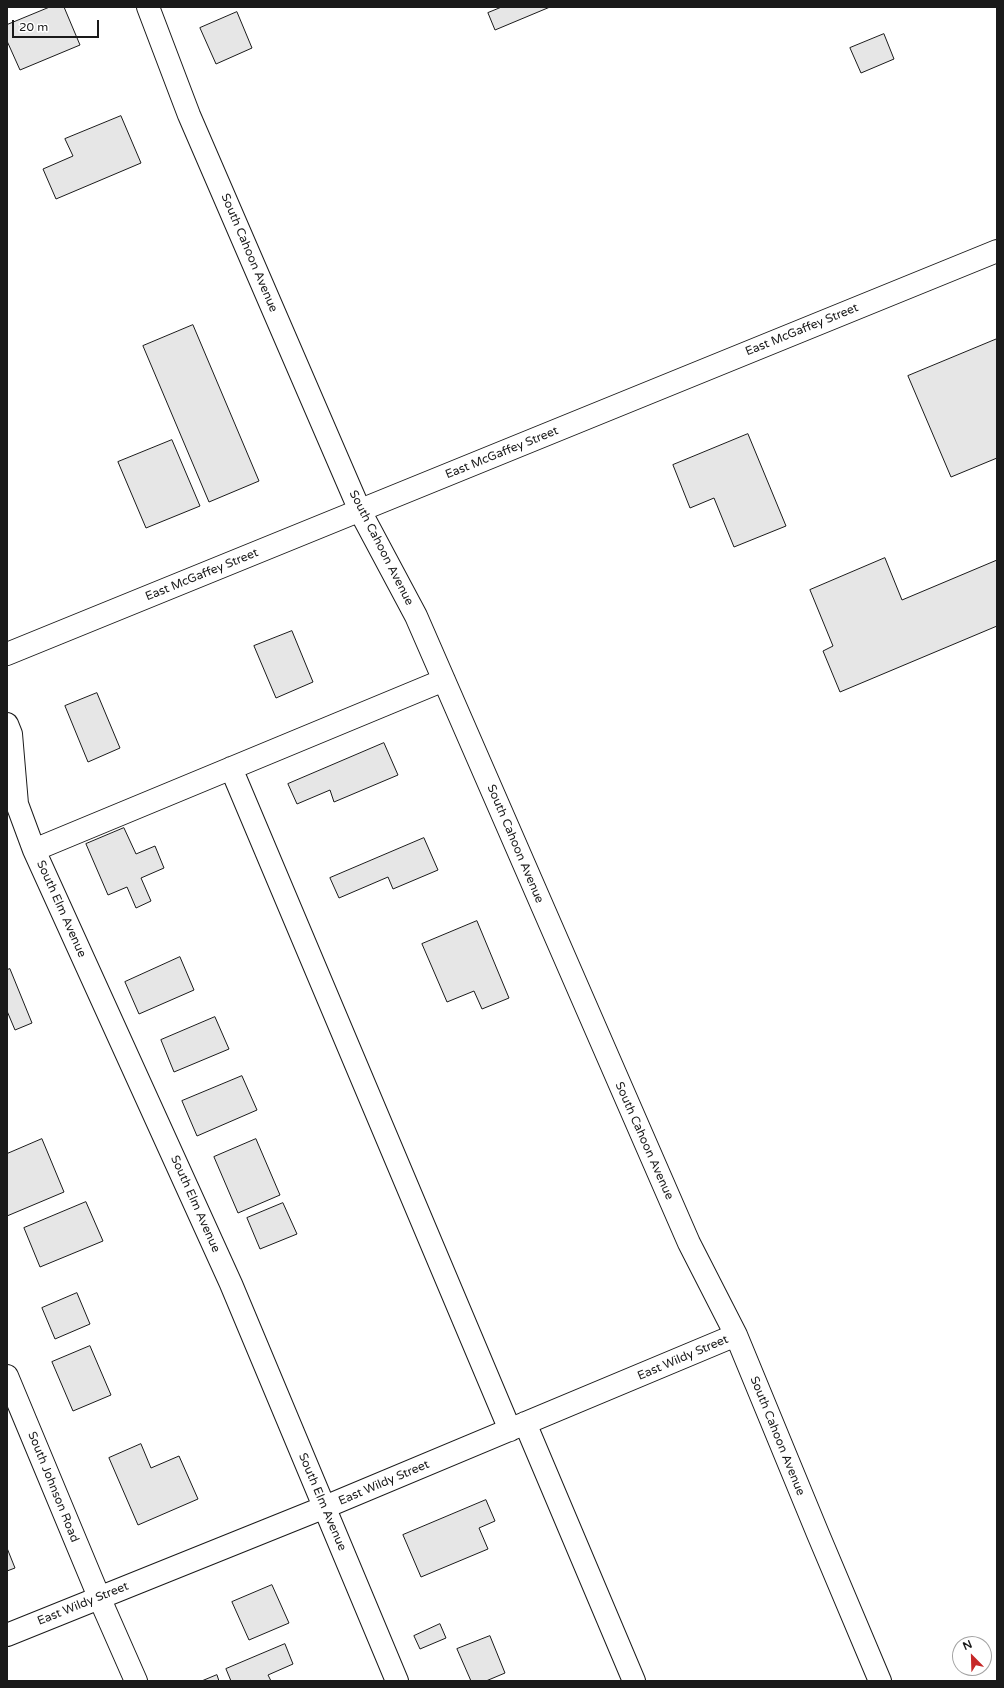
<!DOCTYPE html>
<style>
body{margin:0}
#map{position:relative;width:1004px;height:1688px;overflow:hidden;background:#fff;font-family:"Varela Round",sans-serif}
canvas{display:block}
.frame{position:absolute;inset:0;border:8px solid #1a1a1a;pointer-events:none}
.north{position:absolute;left:952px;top:1636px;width:40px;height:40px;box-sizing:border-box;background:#fff;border:1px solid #a3a3a3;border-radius:50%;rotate:337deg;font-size:11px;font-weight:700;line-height:16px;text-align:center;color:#1a1a1a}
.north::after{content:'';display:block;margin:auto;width:14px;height:18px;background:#c62828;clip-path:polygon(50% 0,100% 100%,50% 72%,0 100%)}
.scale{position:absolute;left:12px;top:20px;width:87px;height:18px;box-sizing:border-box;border:2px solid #1a1a1a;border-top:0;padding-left:5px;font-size:12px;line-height:14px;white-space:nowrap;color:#1a1a1a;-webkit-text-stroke:3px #fff;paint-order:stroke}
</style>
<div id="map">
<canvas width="1004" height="1688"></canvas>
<div class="frame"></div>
<div class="north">N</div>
<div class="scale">20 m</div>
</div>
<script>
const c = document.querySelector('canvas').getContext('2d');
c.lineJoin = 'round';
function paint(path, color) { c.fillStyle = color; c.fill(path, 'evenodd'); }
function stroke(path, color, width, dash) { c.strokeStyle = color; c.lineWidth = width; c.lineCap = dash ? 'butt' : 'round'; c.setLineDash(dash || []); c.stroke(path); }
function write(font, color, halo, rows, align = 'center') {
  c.font = font + ' "Varela Round",sans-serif'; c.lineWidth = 3; c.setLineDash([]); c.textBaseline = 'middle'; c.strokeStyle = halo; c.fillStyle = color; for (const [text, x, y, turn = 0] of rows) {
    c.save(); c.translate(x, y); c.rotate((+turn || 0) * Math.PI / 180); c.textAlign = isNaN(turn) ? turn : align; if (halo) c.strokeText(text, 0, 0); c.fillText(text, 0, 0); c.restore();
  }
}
const building = new Path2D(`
 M50 7H64L80 45 20 70 7 41V25Z
 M502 7H550L495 30 488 13Z
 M237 12 252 48 216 64 200 28Z
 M884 34 894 59 861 73 850 48Z
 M121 116 141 163 56 199 43 169 73 156 65 139Z
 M193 325 259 481 209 502 143 346Z
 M997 339V458L951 477 908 376Z
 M748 434 786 526 734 547 714 498 690 508 673 465Z
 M172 440 200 506 146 528 118 462Z
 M885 558 902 600 997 560V626L840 692 823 651 833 646 810 590Z
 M292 631 313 682 276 698 254 646Z
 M97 693 120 748 88 762 65 706Z
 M384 743 398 775 334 802 330 790 297 804 288 784Z
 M124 828 136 854 155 846 164 868 141 878 151 901 136 908 127 887 108 895 86 844Z
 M424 838 438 870 393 889 388 877 339 898 330 878Z
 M477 921 509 998 482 1009 474 991 447 1002 422 944Z
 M180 957 194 990 139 1014 125 982Z
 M10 969 32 1023 15 1030 7 1011V970Z
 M215 1017 229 1049 174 1072 161 1040Z
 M242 1076 257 1110 197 1136 182 1101Z
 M42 1139 64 1192 7 1216V1154Z
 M256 1139 280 1195 238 1213 214 1157Z
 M86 1202 103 1241 40 1267 24 1228Z
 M283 1203 297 1234 260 1249 247 1218Z
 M77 1293 90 1324 55 1339 42 1308Z
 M90 1346 111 1395 73 1411 52 1362Z
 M141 1444 151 1468 179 1456 198 1499 138 1525 109 1458Z
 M486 1500 495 1521 479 1528 488 1549 421 1577 403 1535Z
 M7 1548 15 1568 7 1571Z
 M272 1585 289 1623 249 1640 232 1602Z
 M440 1624 446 1638 420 1649 414 1636Z
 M490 1636 505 1673 486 1681H471L457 1649Z
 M285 1644 293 1664 268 1675 271 1681H231L226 1669Z
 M217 1675 219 1681H202Z`);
const minor = new Path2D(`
 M148 7 189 115 360 511 416 616 689 1243 736 1335 818 1534 880 1681
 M7 724 11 734 17 804 34 850 231 1284 397 1681
 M231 768 510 1430
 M34 850 444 680
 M7 1376 99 1597 136 1681
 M525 1423 634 1681
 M7 1635 325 1507 736 1335`);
const major = new Path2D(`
 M7 654 997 251`);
const streetNames = [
 ["South Cahoon Avenue",249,253,67],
 ["East McGaffey Street",802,330,-22],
 ["East McGaffey Street",502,453,-22],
 ["South Cahoon Avenue",381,548,63],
 ["East McGaffey Street",202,575,-22],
 ["South Cahoon Avenue",515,844,67],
 ["South Elm Avenue",61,909,66],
 ["South Cahoon Avenue",644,1141,66],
 ["South Elm Avenue",195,1204,66],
 ["East Wildy Street",683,1358,-23],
 ["South Cahoon Avenue",777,1436,68],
 ["East Wildy Street",384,1483,-23],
 ["South Johnson Road",53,1487,68],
 ["South Elm Avenue",322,1502,67],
 ["East Wildy Street",83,1604,-22]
];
paint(building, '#e6e6e6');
stroke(building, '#1a1a1a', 1);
stroke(minor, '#1a1a1a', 24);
stroke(major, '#1a1a1a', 24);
stroke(minor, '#fff', 22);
stroke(major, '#fff', 22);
write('12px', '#1a1a1a', '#fff', streetNames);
</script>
